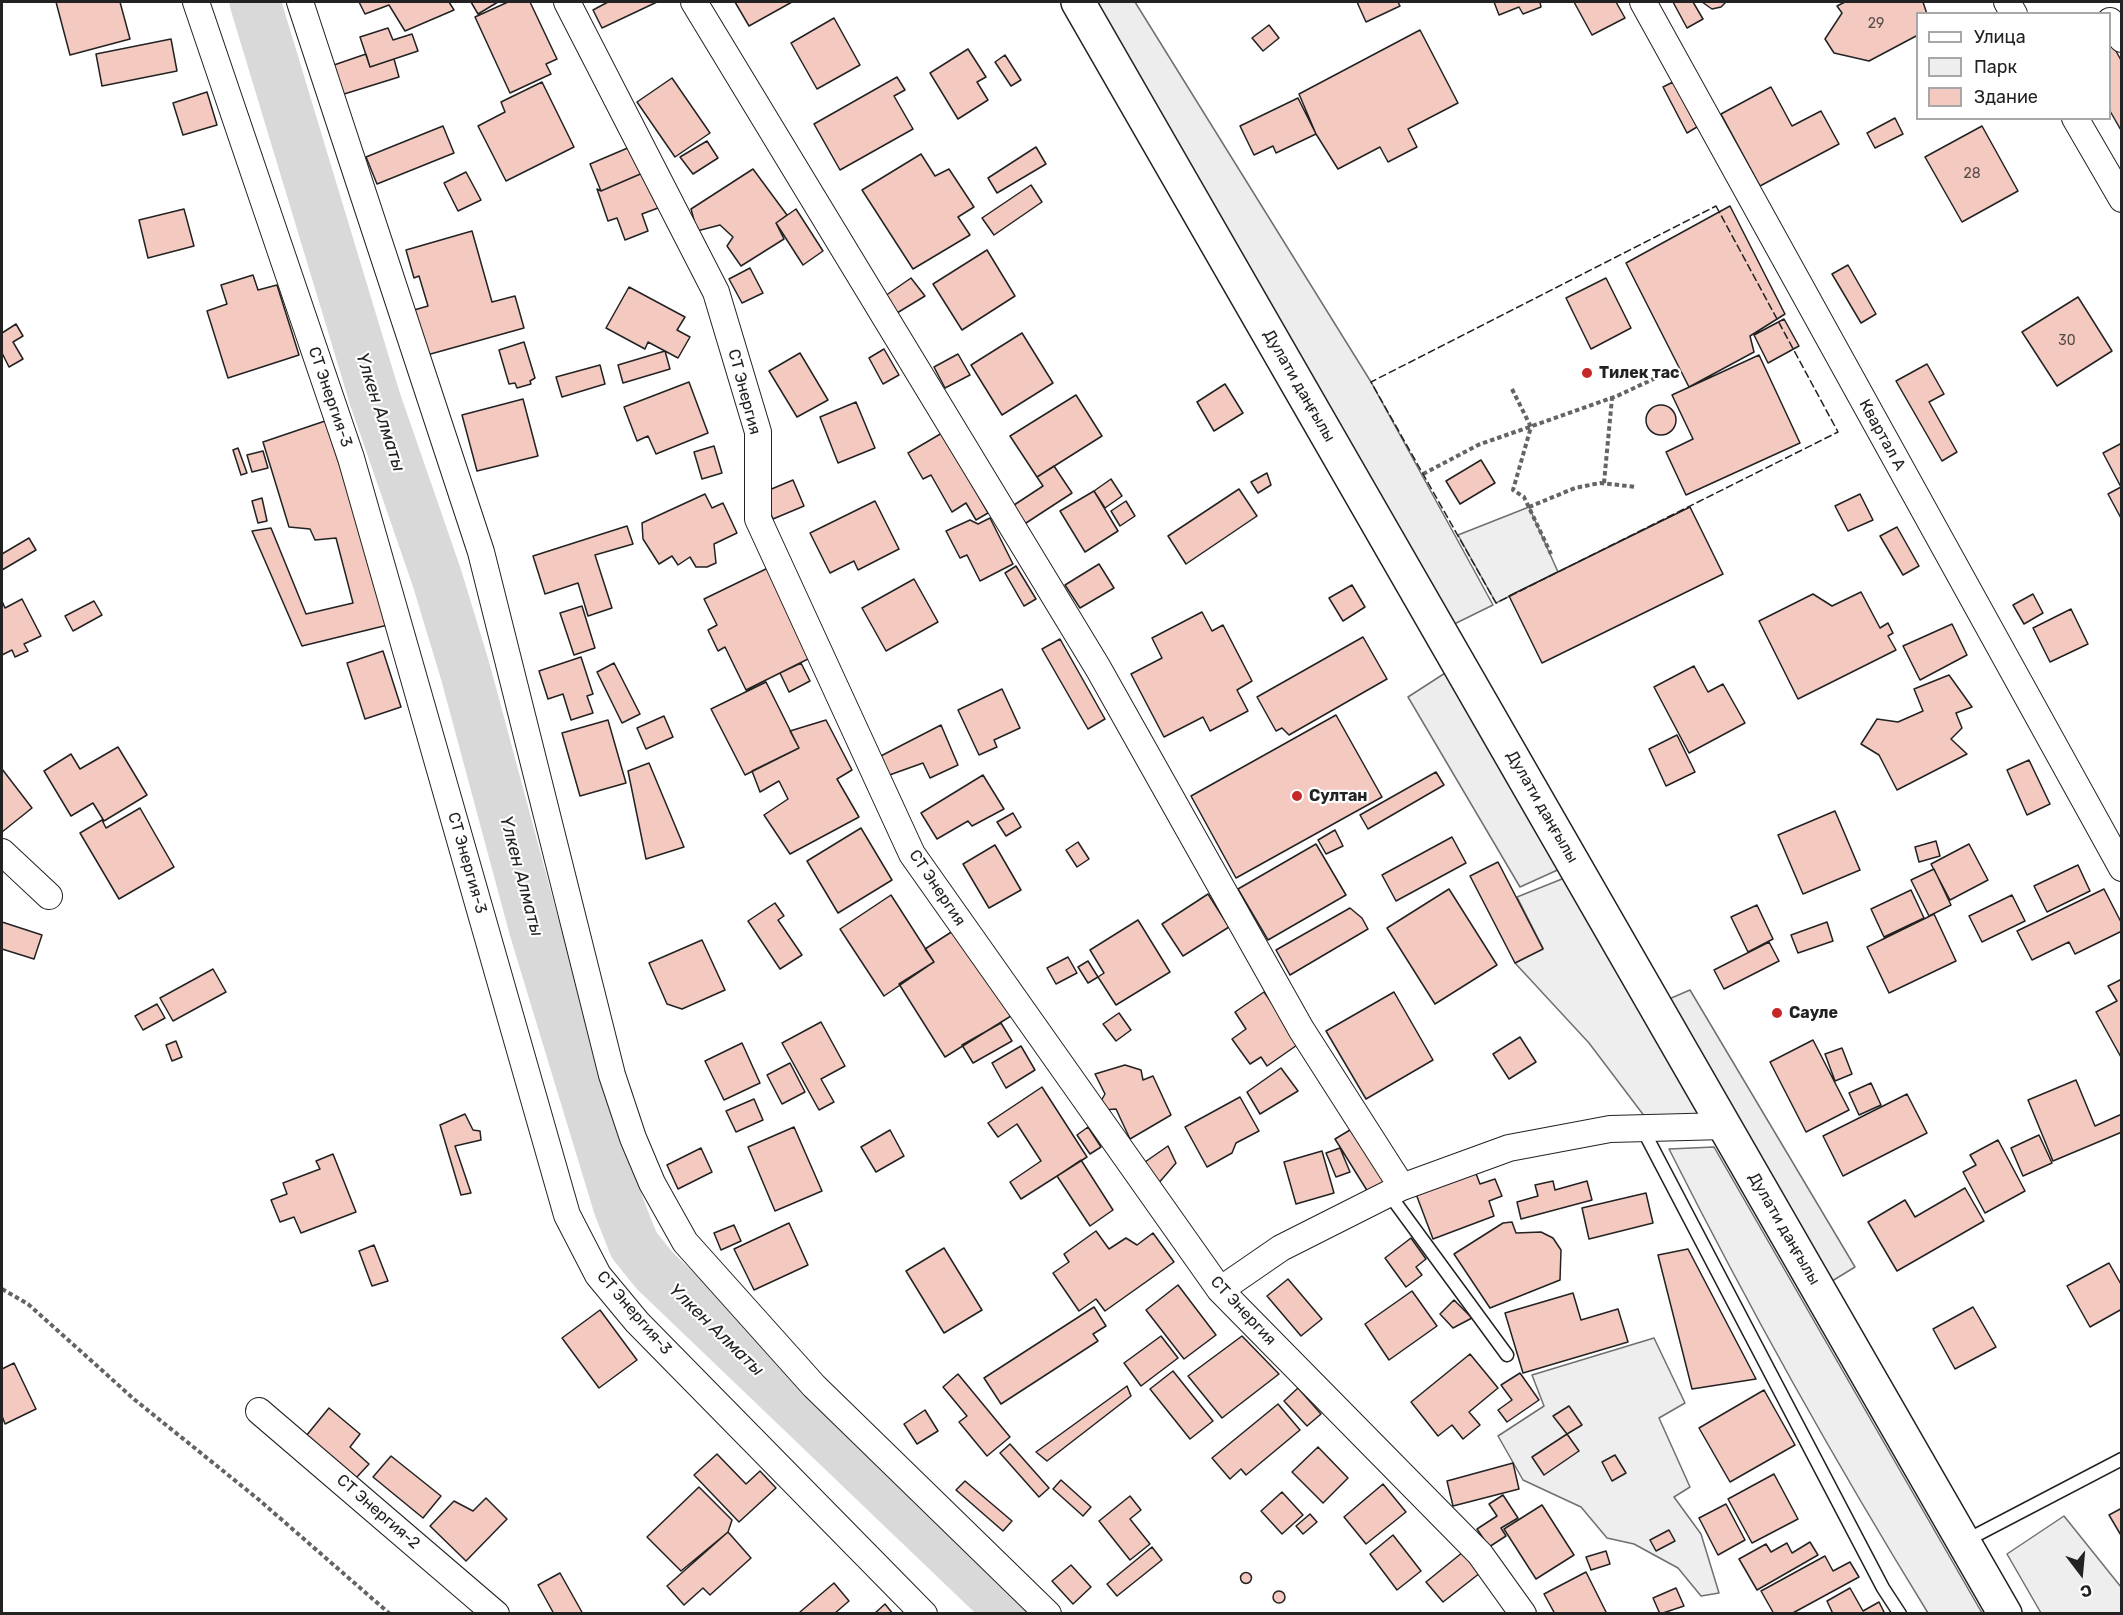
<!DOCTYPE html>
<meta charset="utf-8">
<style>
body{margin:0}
#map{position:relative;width:2123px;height:1615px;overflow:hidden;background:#fff;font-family:Rubik,sans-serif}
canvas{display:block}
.frame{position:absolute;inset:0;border:3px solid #222;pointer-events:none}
.legend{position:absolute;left:1916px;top:12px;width:195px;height:108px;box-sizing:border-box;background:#fff;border:2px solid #a7a7a7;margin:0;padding:8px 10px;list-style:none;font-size:18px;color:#222}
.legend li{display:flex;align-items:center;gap:12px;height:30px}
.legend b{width:30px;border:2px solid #a7a7a7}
.north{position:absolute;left:2051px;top:1543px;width:60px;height:60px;-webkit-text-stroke:4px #fff;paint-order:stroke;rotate:164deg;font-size:16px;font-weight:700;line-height:24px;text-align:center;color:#222}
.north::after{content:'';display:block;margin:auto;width:21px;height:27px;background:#222;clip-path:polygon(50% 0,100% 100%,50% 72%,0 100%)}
</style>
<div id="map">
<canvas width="2123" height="1615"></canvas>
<div class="frame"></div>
<ul class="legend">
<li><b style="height:8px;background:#fff"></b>Улица</li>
<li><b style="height:16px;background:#eee"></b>Парк</li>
<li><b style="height:16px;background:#f3c9c0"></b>Здание</li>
</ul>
<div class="north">С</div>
</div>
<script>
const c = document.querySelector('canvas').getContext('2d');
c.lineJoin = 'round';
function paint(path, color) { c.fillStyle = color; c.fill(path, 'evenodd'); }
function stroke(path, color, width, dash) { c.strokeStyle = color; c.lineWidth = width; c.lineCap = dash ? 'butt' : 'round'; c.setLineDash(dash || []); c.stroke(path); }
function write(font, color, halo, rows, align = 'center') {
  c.font = font + ' Rubik,sans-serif'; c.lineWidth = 4.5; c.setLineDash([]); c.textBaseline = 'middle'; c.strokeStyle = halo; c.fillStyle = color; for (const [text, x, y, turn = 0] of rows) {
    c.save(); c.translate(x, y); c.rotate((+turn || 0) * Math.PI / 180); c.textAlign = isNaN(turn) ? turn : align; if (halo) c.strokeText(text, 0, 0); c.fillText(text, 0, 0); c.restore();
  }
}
const green = new Path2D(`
 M1529 507 1558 572 1496 603 1458 535Z
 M1572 875 1703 1114 1645 1117 1589 1043 1515 963 1543 948 1517 897Z
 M1714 1147 1982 1613H1928C1835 1462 1749 1308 1669 1149Z
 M1654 1338 1685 1403 1659 1418 1690 1487 1674 1497 1701 1534 1719 1593 1701 1596 1678 1568 1634 1544 1607 1538 1581 1507 1523 1480 1498 1436 1544 1406 1532 1375Z
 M2064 1516 2121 1587V1613H2041L2007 1554Z`);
const parking = new Path2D(`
 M1078 2H1135L1371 382 1493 605 1440 631Z
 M1456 666 1573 863 1520 887 1408 697Z
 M1690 990 1855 1267 1819 1289 1655 1005Z`);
const river = new Path2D(`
 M255 2 375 399 437 578 466 674 534 927 619 1207 634 1245 655 1271 1013 1614`);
const building = new Path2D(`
 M56 2H120L130 39 70 55Z
 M359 2H449L454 10 405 31 389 5 365 14Z
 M471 2H498L478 14Z
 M508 2H530L557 59 546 64 551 74 510 93 475 17Z
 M608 2H657L602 28 593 10Z
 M735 2H792L749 26Z
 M1357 2H1398L1400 6 1366 22Z
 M1494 2H1540L1541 7 1523 14 1519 7 1499 15Z
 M1574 2H1616L1625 18 1592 35Z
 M1673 2H1693L1703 19 1687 28Z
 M1702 2H1726L1721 7 1712 9Z
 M1845 2H1923L1927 14H1918V35L1869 61 1834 53 1825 39 1842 13 1837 6Z
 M834 18 860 65 817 89 791 43Z
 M1269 25 1279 38 1263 51 1252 38Z
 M388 28 393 40 412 34 418 51 370 67 360 37Z
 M1420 30 1458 103 1408 129 1417 147 1388 162 1380 147 1338 169 1316 134 1299 94Z
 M171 39 177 71 102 86 96 54Z
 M2110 40 2122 62V132L2110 111Z
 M968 49 986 77 977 82 988 100 958 119 930 73Z
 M366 54 370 67 394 59 399 77 341 95 331 66Z
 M1005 55 1021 80 1011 86 995 62Z
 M897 77 905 90 894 96 913 129 840 170 814 124Z
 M672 78 710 133 675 157 637 102Z
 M542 82 574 147 506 181 478 126 505 112 501 102Z
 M1673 82 1697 127 1687 133 1663 87Z
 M1771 87 1792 126 1821 111 1839 144 1760 186 1721 114Z
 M207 92 217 125 183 135 173 103Z
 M1298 98 1316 134 1276 153 1273 146 1254 155 1240 126Z
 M1895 118 1903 134 1875 148 1867 133Z
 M443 126 454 153 377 184 366 157Z
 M1982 126 2018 191 1962 222 1925 157Z
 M707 141 718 158 693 174 680 157Z
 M637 144 645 172 601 191 590 164Z
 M1036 147 1046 164 997 193 988 178Z
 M921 154 935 176 949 169 974 207 958 217 970 235 913 269 862 190Z
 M753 169 787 215 776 223 784 239 741 266 727 246 733 237 720 225 697 231 691 209Z
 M466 172 481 200 458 211 444 183Z
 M645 172 658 208 642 214 648 231 625 240 617 218 608 221 597 189 601 191Z
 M1031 185 1042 202 994 235 982 218Z
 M1730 206 1785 314 1750 336 1754 352 1689 387 1626 263Z
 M184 209 194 246 148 258 139 220Z
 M796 209 823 251 803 265 776 223Z
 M472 231 492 302 515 296 524 328 427 355 414 310 428 306 419 276 414 278 406 250Z
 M987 250 1015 296 962 330 933 284Z
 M1848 265 1876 314 1861 323 1832 274Z
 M750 268 763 293 742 303 729 279Z
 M253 275 258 290 277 285 299 355 228 378 207 311 227 304 221 285Z
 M911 278 925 296 897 313 885 296Z
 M1606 278 1631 328 1591 349 1566 298Z
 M629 287 685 317 677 330 690 337 678 358 648 342 645 349 606 328Z
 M2078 297 2112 351 2057 386 2022 332Z
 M1784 319 1799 346 1768 363 1754 335Z
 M16 324 23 336 13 342 23 359 9 367 2 353V333Z
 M1022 333 1053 383 1002 415 971 365Z
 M524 342 535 378 530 381 531 384 517 388 515 383 509 384 499 350Z
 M884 349 899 375 883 384 869 358Z
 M665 351 670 369 623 383 618 365Z
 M800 353 828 400 797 417 769 371Z
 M958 354 970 375 945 388 934 367Z
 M1759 355 1800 443 1686 495 1666 452 1693 439 1672 395Z
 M1927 364 1944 394 1929 402 1957 452 1942 461 1896 381Z
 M600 365 605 384 562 397 556 377Z
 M689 382 708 433 656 454 648 436 637 441 624 407Z
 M1225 384 1243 413 1214 431 1197 402Z
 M1076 395 1102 436 1037 477 1010 436Z
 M523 399 538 456 477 471 462 415Z
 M856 402 875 448 838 463 820 417Z
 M1646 420a15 15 0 1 1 30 0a15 15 0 1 1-30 0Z
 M325 421 392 624 302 646 252 531 271 528 306 614 353 603 336 538 315 540 310 529 289 527 263 442Z
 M942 433 988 513 976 520 966 503 952 512 931 475 923 479 908 453Z
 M2122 443V520L2108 494 2121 487 2103 453Z
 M714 446 722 473 702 479 694 452Z
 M238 448 247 473 241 475 233 450Z
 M263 451 268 468 252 472 247 455Z
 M1481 460 1495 483 1460 504 1446 481Z
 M1054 466 1072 493 1023 525 1011 507 1043 486 1037 477Z
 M1267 473 1271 485 1258 493 1251 482Z
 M1111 479 1122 496 1105 508 1094 491Z
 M793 480 804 506 773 519 762 493Z
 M1239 489 1257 516 1186 564 1168 536Z
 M1094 491 1118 531 1085 552 1060 511Z
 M705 494 712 508 723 503 737 533 714 544 716 563 707 567H696L690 557 678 565 672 556 659 564 643 539 642 523Z
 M1860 494 1873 520 1848 531 1835 506Z
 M262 498 267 521 258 523 252 501Z
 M875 501 899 549 858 570 854 561 830 573 810 533Z
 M1126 501 1135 516 1120 526 1111 511Z
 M1690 507 1723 574 1542 663 1509 596Z
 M990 518 1013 564 980 581 967 555 960 558 946 531 970 520 978 524Z
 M627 526 633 544 595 555 612 608 588 616 578 583 545 594 533 556Z
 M1897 527 1919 566 1903 575 1880 536Z
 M29 538 36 550 2 570V554Z
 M1099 564 1114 588 1080 608 1065 585Z
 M1016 566 1036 599 1024 606 1005 573Z
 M770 567 814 656 746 690 725 647 718 651 708 630 717 625 704 599Z
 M914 579 938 622 886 651 862 608Z
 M1352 585 1365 607 1343 621 1329 598Z
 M1861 592 1880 628 1888 623 1893 633 1888 636 1896 650 1798 699 1759 621 1813 594 1832 606Z
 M2033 594 2043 613 2024 624 2013 605Z
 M22 599 41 636 24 644 28 651 15 657 12 650 2 655V601L5 608Z
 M94 601 102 615 73 631 65 616Z
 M582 606 595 648 574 655 560 613Z
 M2071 609 2088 644 2050 662 2033 628Z
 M1202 612 1212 631 1223 625 1252 681 1237 690 1248 711 1210 731 1203 717 1164 737 1131 674 1162 658 1152 638Z
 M1952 624 1967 655 1920 680 1903 646Z
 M1363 637 1387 679 1289 735 1282 728 1276 731 1257 697Z
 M1060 639 1105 719 1088 729 1042 649Z
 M383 651 401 707 365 719 347 663Z
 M581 657 593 694 587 696 593 713 571 720 563 694 548 699 539 671Z
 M614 663 640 714 622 723 597 672Z
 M801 663 810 681 789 692 780 673Z
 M1694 666 1708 692 1723 684 1745 723 1689 753 1654 687Z
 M1949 675 1972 707 1956 713 1962 728 1951 739 1967 754 1897 790 1879 755 1861 744 1877 719 1898 722 1923 711 1914 689Z
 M766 682 799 748 745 775 711 709Z
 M1002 689 1020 728 994 740 997 747 979 755 958 710Z
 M1336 715 1382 797 1236 878 1191 796Z
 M664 716 673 737 646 749 637 728Z
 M608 720 626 783 580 796 562 733Z
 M826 720 852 770 837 779 859 817 790 854 764 815 788 799 779 781 760 792 752 771 799 748 790 731Z
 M941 725 958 765 930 778 923 763 881 778 873 760Z
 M1677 735 1695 772 1666 786 1649 749Z
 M118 747 147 795 104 821 93 803 71 816 44 771 71 754 80 769Z
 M2029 760 2050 804 2027 815 2007 770Z
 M649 763 684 847 646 859 628 771Z
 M2 769 32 808 2 832Z
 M1436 772 1444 785 1368 829 1360 815Z
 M983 775 1004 809 972 826 968 821 937 839 921 813Z
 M140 808 174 867 119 899 80 833 102 820 106 828Z
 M1835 811 1860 870 1803 894 1778 835Z
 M1013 813 1021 827 1006 836 997 822Z
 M861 828 892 880 838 913 807 861Z
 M1335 830 1343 846 1326 854 1318 840Z
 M1452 837 1466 863 1396 901 1382 875Z
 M1936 841 1940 856 1919 862 1915 847Z
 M1078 842 1089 859 1077 867 1066 850Z
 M1316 844 1346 895 1268 940 1238 889Z
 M1969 844 1988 880 1950 900 1931 864Z
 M995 845 1021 890 989 908 963 864Z
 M1498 862 1543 949 1515 963 1470 876Z
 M2078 865 2090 891 2047 912 2034 886Z
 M1934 869 1951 905 1929 916 1911 880Z
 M1449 889 1497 965 1435 1004 1387 928Z
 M2104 889 2122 924V931L2075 954 2069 942 2032 960 2017 931Z
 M1911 890 1924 918 1884 937 1871 909Z
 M1208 894 1229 927 1183 956 1162 924Z
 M891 895 934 962 884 996 840 929Z
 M2012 895 2025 921 1982 942 1969 916Z
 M775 903 784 916 778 920 802 955 780 969 748 921Z
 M1757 905 1773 939 1748 952 1731 917Z
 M1350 908 1362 918 1368 929 1290 975 1276 950Z
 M1934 914 1956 961 1889 993 1867 947Z
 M1138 920 1170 972 1116 1005 1098 977 1104 973 1090 950Z
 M2 922 42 935 34 959 2 949Z
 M1827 922 1833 941 1798 953 1791 935Z
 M956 929 1011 1016 945 1057 899 984 934 962 925 949Z
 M702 940 725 990 682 1009 667 1004 649 963Z
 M1769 942 1779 961 1724 989 1714 970Z
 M1068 957 1077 973 1056 984 1047 968Z
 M1088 961 1098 977 1088 983 1078 967Z
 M213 969 226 992 173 1021 160 998Z
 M2122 979V1059L2096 1012 2117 1001 2108 986Z
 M1264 992 1300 1043 1267 1066 1261 1057 1250 1064 1232 1039 1246 1029 1235 1012Z
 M1394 992 1433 1060 1366 1099 1326 1031Z
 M157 1004 165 1018 143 1030 135 1016Z
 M1119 1013 1131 1030 1116 1041 1103 1024Z
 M821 1022 845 1066 821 1079 834 1102 819 1110 782 1043Z
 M1001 1023 1012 1041 973 1063 962 1045Z
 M1520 1037 1536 1062 1509 1079 1493 1054Z
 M1813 1040 1849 1110 1806 1132 1770 1062Z
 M176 1041 182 1057 172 1061 166 1045Z
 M742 1043 760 1083 724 1100 705 1061Z
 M1021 1046 1035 1070 1006 1088 992 1063Z
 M1842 1048 1852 1074 1835 1081 1825 1054Z
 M790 1063 805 1092 782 1104 767 1075Z
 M1125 1065 1141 1070 1143 1080 1153 1076 1171 1115 1130 1139 1116 1109 1103 1110 1101 1101 1105 1094 1095 1074Z
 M1281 1068 1298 1091 1260 1114 1247 1092Z
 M2076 1080 2095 1126 2122 1114V1132L2053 1161 2028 1100Z
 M1871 1083 1881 1105 1859 1115 1849 1093Z
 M1042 1087 1087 1157 1021 1199 1010 1182 1041 1161 1017 1124 998 1137 988 1123Z
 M1907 1094 1927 1133 1843 1176 1823 1136Z
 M1240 1097 1259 1131 1236 1143 1232 1153 1207 1167 1185 1127Z
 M754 1099 763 1120 736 1132 726 1111Z
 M465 1114 473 1130 480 1131 481 1140 455 1146 471 1193 461 1195 440 1125Z
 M794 1127 822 1191 775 1211 748 1147Z
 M1088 1127 1101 1147 1090 1154 1077 1135Z
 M1355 1127 1388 1180 1368 1192 1335 1139Z
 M890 1130 904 1156 876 1172 861 1147Z
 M2039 1135 2052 1163 2023 1176 2011 1148Z
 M1998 1140 2025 1191 1985 1213 1963 1172 1976 1165 1970 1155Z
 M1168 1146 1176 1163 1157 1185 1145 1162Z
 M701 1148 712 1172 678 1189 667 1165Z
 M1340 1148 1350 1172 1336 1177 1326 1153Z
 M1322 1151 1334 1193 1296 1204 1284 1162Z
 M333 1154 356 1212 301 1233 294 1217 280 1222 271 1200 287 1194 283 1183 320 1169 316 1161Z
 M1081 1160 1113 1210 1090 1226 1057 1176Z
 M1475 1171 1480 1184 1495 1179 1502 1196 1489 1201 1494 1216 1433 1239 1416 1194Z
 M1553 1181 1555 1190 1587 1181 1592 1200 1521 1219 1517 1202 1538 1196 1535 1185Z
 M1965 1188 1984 1221 1897 1271 1868 1222 1905 1200 1915 1217Z
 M1646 1193 1653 1223 1589 1239 1582 1208Z
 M1512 1222 1516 1233 1541 1232 1553 1238 1561 1250 1560 1280 1490 1308 1454 1254 1503 1223Z
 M789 1223 808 1265 754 1290 734 1249Z
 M734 1225 741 1241 721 1250 714 1233Z
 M1096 1231 1109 1249 1126 1238 1137 1245 1153 1233 1174 1262 1105 1311 1096 1299 1079 1311 1053 1273 1069 1262 1064 1254Z
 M1411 1238 1426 1259 1416 1267 1422 1275 1406 1287 1385 1258Z
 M374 1245 388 1281 372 1286 359 1251Z
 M944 1248 982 1310 944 1333 906 1271Z
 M1688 1249 1756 1379 1692 1389 1658 1255Z
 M2109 1263 2122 1286V1309L2090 1327 2067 1286Z
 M1288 1279 1322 1319 1301 1336 1267 1296Z
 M1178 1285 1216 1335 1184 1359 1146 1310Z
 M1412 1291 1437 1326 1389 1360 1365 1324Z
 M1573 1293 1581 1320 1618 1309 1628 1342 1523 1373 1505 1313Z
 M1454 1300 1472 1318 1453 1328 1440 1314Z
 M1094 1307 1106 1326 1093 1334 1098 1341 1001 1404 984 1378Z
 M1973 1307 1996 1347 1955 1369 1933 1329Z
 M600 1310 637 1360 599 1388 562 1338Z
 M1161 1336 1178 1358 1141 1386 1124 1363Z
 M1242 1336 1279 1374 1222 1418 1188 1376Z
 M1470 1354 1498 1388 1469 1412 1480 1425 1463 1439 1452 1425 1438 1436 1411 1402Z
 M14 1363 36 1409 5 1424 2 1416V1369Z
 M1173 1371 1213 1421 1190 1439 1150 1389Z
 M1520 1373 1539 1400 1507 1422 1498 1410 1512 1400 1501 1385Z
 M958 1374 1010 1437 987 1456 959 1422 967 1416 943 1387Z
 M1127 1386 1131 1396 1047 1461 1036 1452Z
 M1298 1388 1321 1414 1307 1426 1284 1401Z
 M1764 1390 1795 1445 1730 1482 1699 1428Z
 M1278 1404 1300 1430 1246 1475 1241 1469 1230 1479 1212 1458Z
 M1569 1406 1582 1425 1567 1434 1553 1416Z
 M329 1408 360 1434 350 1447 369 1464 356 1478 306 1436Z
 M925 1410 938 1431 917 1444 904 1424Z
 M1567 1434 1579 1451 1544 1475 1532 1457Z
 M1010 1444 1049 1488 1039 1497 1000 1453Z
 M1318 1447 1348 1478 1323 1503 1292 1472Z
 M717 1454 746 1484 760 1471 776 1488 739 1522 694 1475Z
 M1615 1455 1626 1473 1612 1481 1602 1462Z
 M391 1456 441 1496 423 1518 373 1477Z
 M1513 1463 1519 1489 1453 1506 1447 1481Z
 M1774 1474 1798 1519 1752 1543 1728 1499Z
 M1061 1480 1091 1507 1083 1516 1053 1489Z
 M965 1481 1012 1521 1003 1531 956 1490Z
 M1383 1484 1406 1512 1366 1544 1344 1517Z
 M699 1487 732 1520 728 1532 681 1571 647 1537Z
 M1282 1492 1303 1515 1282 1534 1261 1511Z
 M1503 1495 1518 1518 1501 1528 1506 1536 1489 1547 1477 1529 1497 1516 1489 1504Z
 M1130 1496 1141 1510 1130 1519 1150 1544 1130 1560 1099 1521Z
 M486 1498 507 1519 466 1561 430 1526 454 1501 473 1511Z
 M1726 1504 1745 1540 1718 1555 1699 1518Z
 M1542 1505 1574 1555 1536 1579 1504 1529Z
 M2122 1508V1537L2109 1515Z
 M1310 1514 1317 1522 1303 1534 1296 1526Z
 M1669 1530 1675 1541 1656 1551 1650 1540Z
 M728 1532 751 1558 710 1595 703 1588 684 1605 667 1586Z
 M1393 1535 1421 1571 1397 1590 1370 1554Z
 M1810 1542 1818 1555 1757 1590 1739 1559 1766 1544 1771 1552 1787 1543 1792 1553Z
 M1152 1547 1162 1560 1117 1596 1107 1584Z
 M1606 1551 1610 1564 1591 1570 1586 1557Z
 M1463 1552 1480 1573 1443 1602 1426 1582Z
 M1825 1556 1833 1571 1850 1562 1859 1577 1791 1614H1774L1761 1591Z
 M1071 1565 1091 1587 1073 1604 1052 1581Z
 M1586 1572 1607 1614H1555L1544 1594Z
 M1240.5 1578a5.5 5.5 0 1 1 11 0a5.5 5.5 0 1 1-11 0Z
 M560 1573 583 1614H554L538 1585Z
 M834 1583 849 1601 834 1614H802L800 1612Z
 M1676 1588 1684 1606 1660 1614 1653 1598Z
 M1850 1588 1863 1611 1879 1602 1885 1614H1833L1827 1601Z
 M1273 1597a6 6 0 1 1 12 0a6 6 0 1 1-12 0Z
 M885 1604 893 1614H874Z`);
const path = new Path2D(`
 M1512 389 1531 427 1513 490 1524 497 1551 554
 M1423 474 1478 445 1617 396 1679 367
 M1604 483 1612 398
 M1529 507 1575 488 1600 483 1637 487
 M2 1289 28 1304 135 1400 258 1499 390 1614`);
const service = new Path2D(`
 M1642 1128 1883 1588 1900 1614
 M1389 1194 1507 1355
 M1965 1541 2122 1459`);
const minor = new Path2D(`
 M196 2 351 458 567 1215 598 1275 637 1322 924 1614
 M300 2 481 552 612 1075 633 1138 652 1183 685 1242 814 1386 1048 1614
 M567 2 716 292 758 432V519L912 854 1220 1290 1480 1554 1523 1614
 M694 2 1098 668 1301 1029 1402 1187
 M1643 2 2122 868
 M2007 2 2014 14
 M2110 21 2122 39
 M2075 118 2122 199
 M2 852 49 896
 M1220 1290 1281 1248 1402 1187 1509 1148 1610 1129 1725 1126
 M259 1411 496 1614`);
const secondary = new Path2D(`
 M1078 2 2005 1614`);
const fence = new Path2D(`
 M1716 206 1838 432 1496 603 1371 382Z`);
const markers = [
 [1587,373,6,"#c62828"],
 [1297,796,6,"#c62828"],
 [1777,1013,6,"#c62828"]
];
const numberNames = [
 ["29",1876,24],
 ["28",1972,174],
 ["30",2067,341]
];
const poiNames = [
 ["Тилек тас",1599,373],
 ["Султан",1309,796],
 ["Сауле",1789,1013]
];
const streetNames = [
 ["Дулати даңғылы",1299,386,60],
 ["СТ Энергия",744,392,75],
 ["СТ Энергия-3",330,397,71],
 ["Квартал А",1882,435,61],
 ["Дулати даңғылы",1542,807,60],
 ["СТ Энергия-3",467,863,74],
 ["СТ Энергия",937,888,56],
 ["Дулати даңғылы",1784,1229,60],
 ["СТ Энергия",1243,1311,47],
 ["СТ Энергия-3",634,1313,49],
 ["СТ Энергия-2",378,1512,41]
];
const waterNames = [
 ["Үлкен Алматы",380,412,72],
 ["Үлкен Алматы",521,876,75],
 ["Үлкен Алматы",716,1330,44]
];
paint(green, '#eee');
stroke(green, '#6f6f6f', 1.5);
paint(parking, '#ededed');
stroke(parking, '#6f6f6f', 1.5);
stroke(river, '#d9d9d9', 51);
paint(building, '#f3c9c0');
stroke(building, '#222', 1.5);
stroke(service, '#222', 15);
stroke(minor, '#222', 28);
stroke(secondary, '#222', 36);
stroke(path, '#646464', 4, [4.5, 3]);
stroke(service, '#fff', 12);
stroke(minor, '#fff', 26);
stroke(secondary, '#fff', 33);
stroke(fence, '#222', 1.5, [8, 3]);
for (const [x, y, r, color] of markers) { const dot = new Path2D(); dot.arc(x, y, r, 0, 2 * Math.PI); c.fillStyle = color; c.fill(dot); stroke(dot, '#fff', 2); }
write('14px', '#564c4a', null, numberNames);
write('bold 16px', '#222', '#fff', poiNames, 'left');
write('16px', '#222', '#fff', streetNames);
write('italic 18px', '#222', '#fff', waterNames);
</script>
